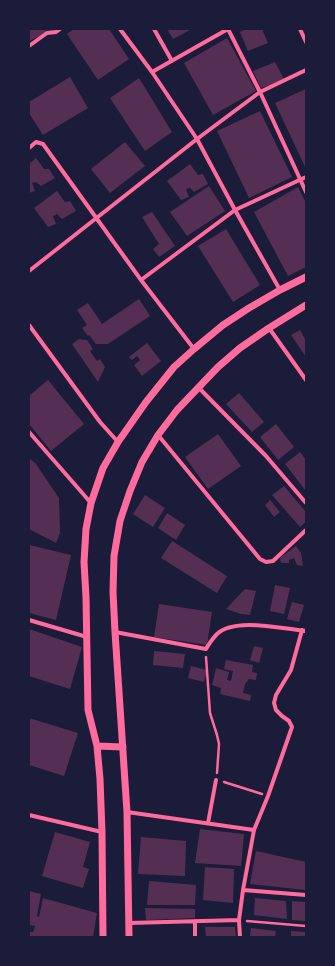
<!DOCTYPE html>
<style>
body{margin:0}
#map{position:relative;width:335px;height:966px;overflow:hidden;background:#1b1b3a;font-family:"Archivo Narrow",sans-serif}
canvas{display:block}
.frame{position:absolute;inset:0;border:30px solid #1b1b3a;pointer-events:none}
</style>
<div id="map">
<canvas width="335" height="966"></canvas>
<div class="frame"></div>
</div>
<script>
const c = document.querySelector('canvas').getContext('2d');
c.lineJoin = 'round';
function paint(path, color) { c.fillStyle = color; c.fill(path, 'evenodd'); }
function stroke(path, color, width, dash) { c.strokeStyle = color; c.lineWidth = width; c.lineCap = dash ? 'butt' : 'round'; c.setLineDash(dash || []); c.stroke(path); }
const building = new Path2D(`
 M29 29H45L47 33 29 41Z
 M74 29H109L129 59 98 80 67 34Z
 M167 29H192L173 39Z
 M246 29H262L268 43 248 51 240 32Z
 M227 38 256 91 213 115 184 63Z
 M275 62 285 81 261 88 253 71Z
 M70 77 88 108 43 135 29 113V102Z
 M139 78 172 132 145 151 110 98Z
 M306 89V169L275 103Z
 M260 111 292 177 249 198 217 131Z
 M125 142 145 166 110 193 91 169Z
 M36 158 44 169H49L55 178 41 186 36 182 32 183 35 191 29 193V164Z
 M190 164 198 175 203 174 208 184 194 192 190 188 186 189 189 197 181 200 167 181Z
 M209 186 225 211 187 236 170 212Z
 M298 187 306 203V267L288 276 254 212Z
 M57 191 65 202 70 201 76 211 62 219 57 214 53 216 56 224 48 227 34 208Z
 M152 212 175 246 159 257 153 249 159 244 142 217Z
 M226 229 260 285 233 302 198 246Z
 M139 299 150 316 108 344H96L89 335 88 336 82 328 87 325 77 310 88 303 102 324Z
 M300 330 306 341V357L291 335Z
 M79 339 87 340 93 349 90 351 97 361 100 359 105 367 98 382 72 344Z
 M147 343 161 361 142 376 134 365 140 360 137 356 132 360 129 357Z
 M48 380 84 424 51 451 29 424V396Z
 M239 393 264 422 252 432 226 404Z
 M276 424 294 447 278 460 260 437Z
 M218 434 241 466 208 489 185 457Z
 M300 452 306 460V491L285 464Z
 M29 458 36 464 59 498 60 533 56 543 29 529Z
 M284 486 306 512V522L300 527 272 495Z
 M145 495 165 508 153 527 133 514Z
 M270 500 280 512 274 517 265 505Z
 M167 513 185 525 176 540 158 528Z
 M172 541 227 576 217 593 161 558Z
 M29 545 71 555 56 620 29 613Z
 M296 546 301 553 303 566 297 565 294 558 289 560V563H281L280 558Z
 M275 585 290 588 284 614 270 611Z
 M245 589 256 591 250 615 241 614 226 609Z
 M292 602 304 605 299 622 287 619Z
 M159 604 212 612 207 645 154 637Z
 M29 629 82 647 70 689 29 676Z
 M254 646 263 648 259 663 250 660Z
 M154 651 185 654 183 668 153 665Z
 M226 660 253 665 252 672 257 673 256 680 249 679 245 684 243 693 251 695 250 701 220 694 221 688 212 685 216 668 229 672 227 680 231 681 233 671 224 669Z
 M191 666 207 670 204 682 188 678Z
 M29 718 78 733 64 776 29 765Z
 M200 829 244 834 241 866 195 863Z
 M55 832 90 842 83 867 89 869 83 888 42 876Z
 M141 837 186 841 185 876 138 874Z
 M256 851 306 862V880L305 890 250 884Z
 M205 867 234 869 233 903 203 900Z
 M149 881 196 885 195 905H147Z
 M29 891 41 894 37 916 39 917 43 898 97 913 93 937 29 936V932H33L35 926 29 925Z
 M255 898 286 901 287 919 254 915Z
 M292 901 306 902V921L292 920Z
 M145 908 195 909V918L146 920Z
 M205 927H235L236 937H206Z
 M251 928 276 931 275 937H250Z
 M291 931 306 932V937H291Z`);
const path = new Path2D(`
 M206 657 210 713 217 735 219 744 217 773
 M224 782 262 794
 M247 921 306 926`);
const minor = new Path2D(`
 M120 29 152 72 197 139 235 210 280 290
 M154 29 172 61
 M228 29 260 92 306 192
 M300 29 306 42
 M29 46 47 33 56 32 60 29
 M152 72 228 29
 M29 148 36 142 43 144 141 280 194 349
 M29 271 197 139 260 92 306 70
 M141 280 235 210 306 177
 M29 325 100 422 118 442
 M269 328 306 380
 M198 387 266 456 306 503
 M29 432 91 503
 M158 435 260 559 266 562 273 561 306 530
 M29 620 87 637
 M115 632 206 649C209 644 213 638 217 634 235 617 283 629 306 631
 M127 812 254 830
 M29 815 102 832
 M208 823 216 780
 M243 890 306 895
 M129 923 239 920
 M195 937V921
 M240 937 239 920 243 890 254 830 268 796 292 727 289 721 282 716 276 710 274 703 276 695 291 670 302 630`);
const tertiary = new Path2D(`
 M97 746 123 747
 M103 937 102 832 100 779 97 746 88 710 86 597 84 562 86 529 91 503 103 468 118 442 146 402 174 367 194 349 223 325 249 308 280 290 306 277
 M129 937 127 812 115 632 113 592 114 556 120 521 130 491 142 462 158 435 177 410 218 367 240 348 269 328 306 305`);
paint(building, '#542f53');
stroke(path, '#ff6b9d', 2.5);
stroke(minor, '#ff6b9d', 4);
stroke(tertiary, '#ff6b9d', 7);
</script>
